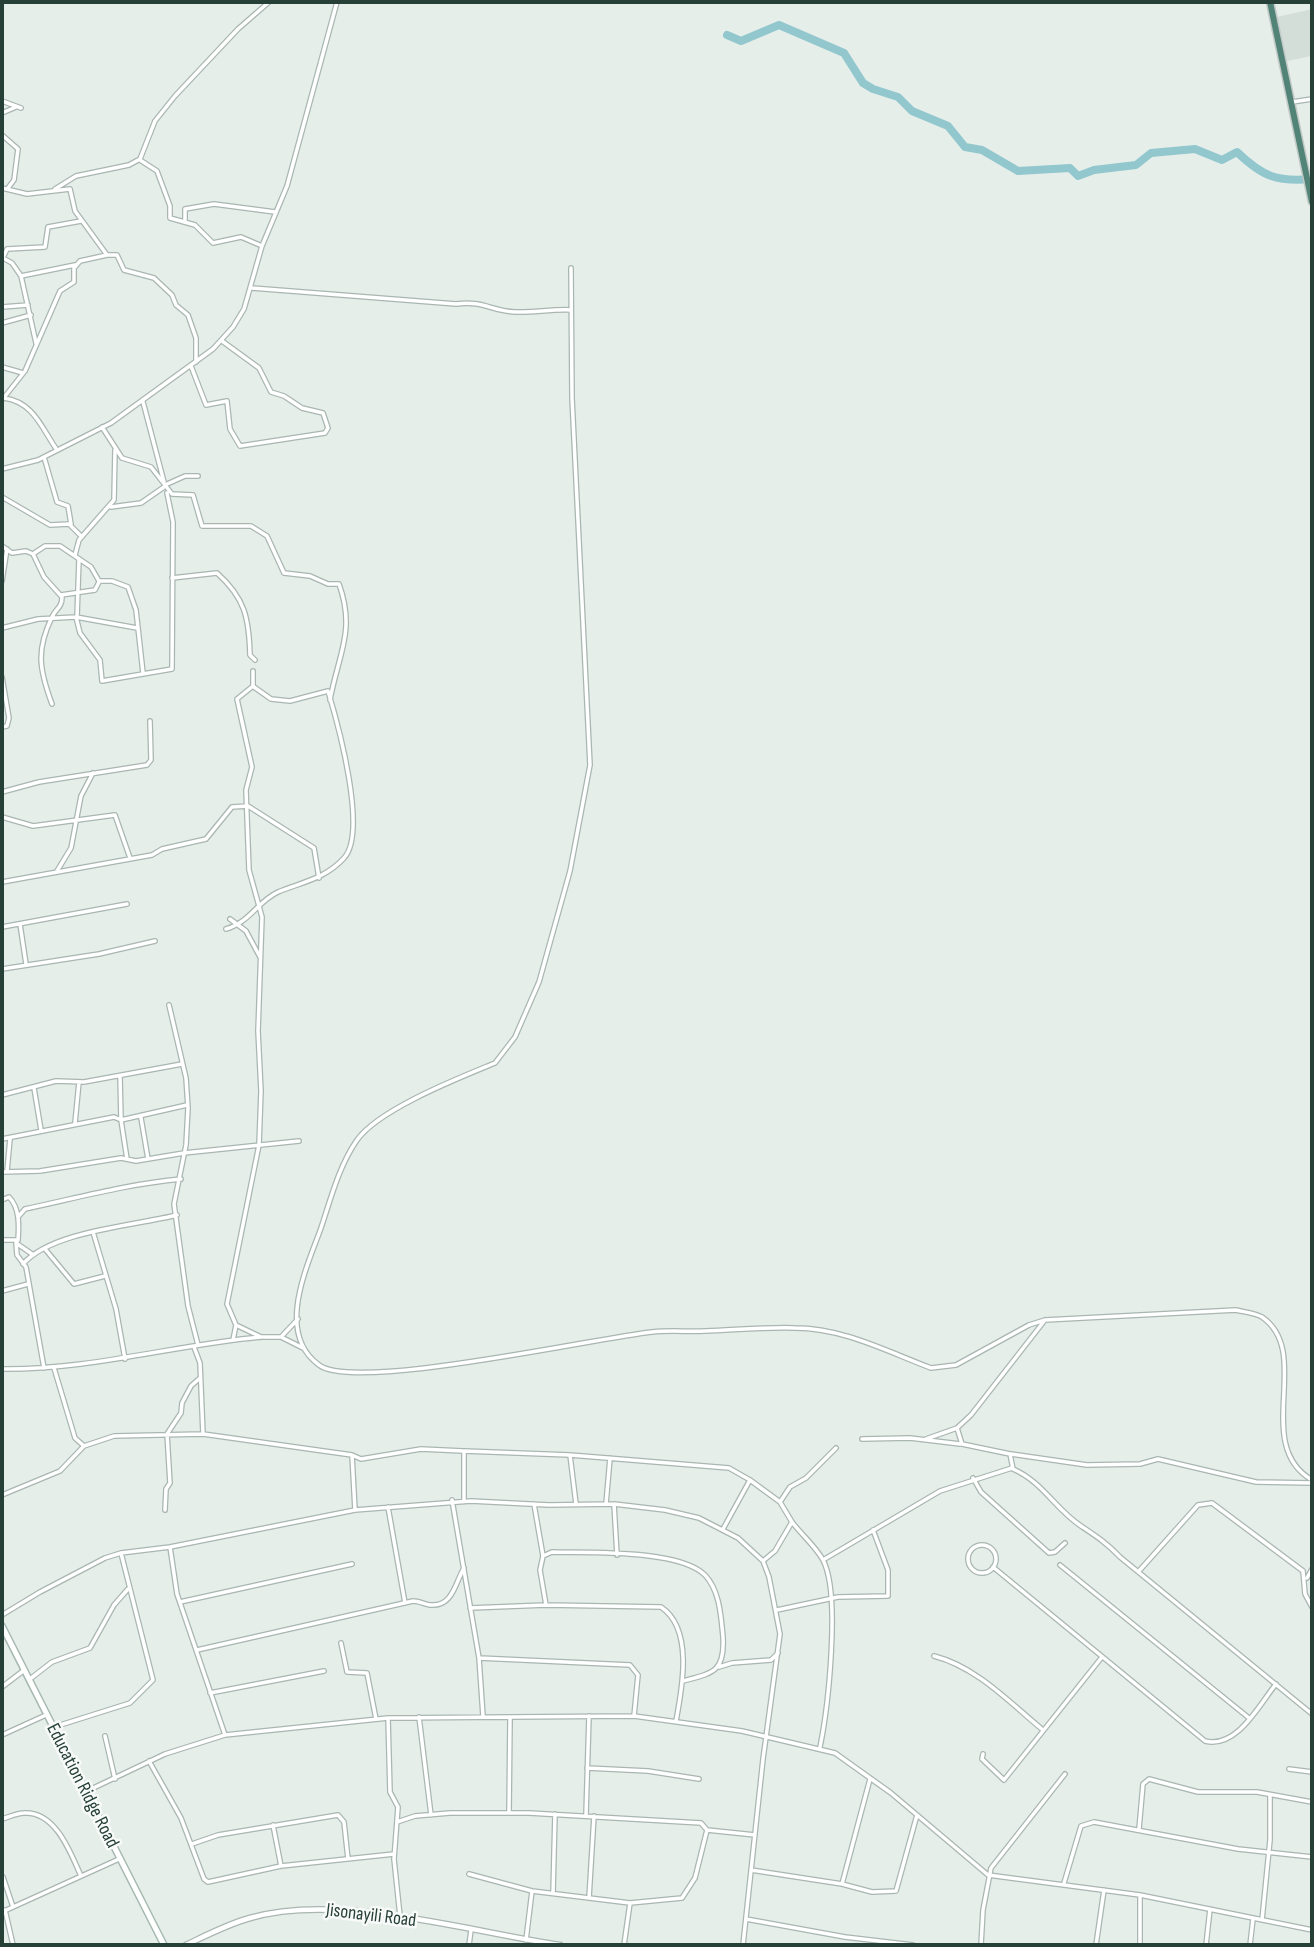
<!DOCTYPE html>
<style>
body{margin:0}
#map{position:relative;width:1314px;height:1947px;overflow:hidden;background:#e6eeea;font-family:"Sofia Sans Condensed",sans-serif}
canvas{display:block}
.frame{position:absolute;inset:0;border:4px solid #263f37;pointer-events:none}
</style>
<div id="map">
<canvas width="1314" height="1947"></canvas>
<div class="frame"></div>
</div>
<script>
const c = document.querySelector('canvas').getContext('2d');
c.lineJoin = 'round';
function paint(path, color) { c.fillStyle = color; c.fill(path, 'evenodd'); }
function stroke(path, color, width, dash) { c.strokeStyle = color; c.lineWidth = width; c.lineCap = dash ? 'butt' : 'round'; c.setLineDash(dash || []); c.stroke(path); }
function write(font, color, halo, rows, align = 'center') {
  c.font = font + ' "Sofia Sans Condensed",sans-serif'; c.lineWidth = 5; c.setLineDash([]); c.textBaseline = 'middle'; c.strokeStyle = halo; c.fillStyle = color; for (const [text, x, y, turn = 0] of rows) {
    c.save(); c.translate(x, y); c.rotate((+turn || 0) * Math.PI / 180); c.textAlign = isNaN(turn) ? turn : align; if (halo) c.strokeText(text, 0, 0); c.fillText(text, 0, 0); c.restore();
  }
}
const built = new Path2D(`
 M1312 9V56L1287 61 1277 17Z`);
const river = new Path2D(`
 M727 35 741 41 779 25 844 53 863 83 873 89 898 97 912 111 948 126 965 147 982 150 1018 171 1070 168 1078 176 1094 170 1136 165 1151 153 1195 149 1222 160 1237 152C1263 177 1277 182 1312 179`);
const minor = new Path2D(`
 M2 101 21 108
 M1292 102 1312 99
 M2 113 16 107
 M2 135 18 149 14 180 8 188
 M140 160 157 171 170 206V218L195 225 213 243 241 237 262 246
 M2 188 27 194 70 189 75 211 107 255H117L124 270 154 278 172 295 176 305 188 315 196 338V362
 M55 189 76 176 129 165 140 159 155 121 175 96 238 29 269 2
 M185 220V209L214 204 275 212
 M3 258 12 263 21 276
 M2 260 7 249 45 247 48 227 81 221
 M571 268 572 398 590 765 570 871 539 982 515 1037 495 1063C459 1078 379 1109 357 1140 339 1166 331 1198 321 1228 307 1267 275 1333 319 1365 355 1392 595 1338 652 1332 670 1330 688 1332 705 1331 735 1330 765 1327 795 1328 843 1328 886 1351 931 1368L956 1365 1029 1325 1045 1320 1236 1310C1244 1312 1255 1313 1262 1317 1314 1353 1251 1444 1312 1480
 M252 288 456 304C483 300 491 311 515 312 532 313 552 309 571 310
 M2 307 28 305
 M2 323 31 315
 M36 343 21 276 75 265
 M191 366 206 405 227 401 230 429 240 446 325 433 328 428 323 413 302 408 284 396 271 392 259 368 222 341
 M2 367 23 373
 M4 398C34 402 42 429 57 450
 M2 400 25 371 60 291 74 282V268L80 261 107 255
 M143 402 164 482
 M102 427 122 458 151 467 172 494 193 495 202 526H251L267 536 284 573 310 576 328 584H339C356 631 338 655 330 700
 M44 457 57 502 68 506 71 524
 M2 469 38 460 111 423 213 349 233 327 244 309 262 246 287 186 337 2
 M165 485 185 476H198
 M2 497 50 525 69 524 82 537
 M111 507 141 503 164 487
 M2 546 12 553 26 551 33 554 44 577 62 597C62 608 56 608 52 617 36 650 39 669 52 704
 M33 554 45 546H60L91 567 99 581H112L128 587 136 610 143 673
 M75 555 79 540 114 500 115 450
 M172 578 217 573C245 598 249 618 250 655L255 660
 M2 581 7 549
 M61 595 95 590 99 582
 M76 617 80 633 100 660 102 681 172 669 173 522 167 493
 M77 617 79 559
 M2 628 38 619 76 617 137 628
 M253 671V686L237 699 252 767 246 790 249 870 262 917 258 1031 261 1091 259 1145 227 1304 236 1325 261 1337
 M2 677 9 718 7 726 2 727
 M2 792 39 782 147 765 151 760 150 721
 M2 817 33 826 115 815 130 858
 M57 871 71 848 81 796 93 773
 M2 882 152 855 162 849 206 839 232 807 248 806 314 848 319 878
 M230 919 246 931 260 957
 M20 924 26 964
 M2 927 127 904
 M226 929C249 923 258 901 278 892 302 882 325 879 344 858 368 832 338 724 328 691L290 701 271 699 254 687
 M2 969 99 954 155 941
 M169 1005 186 1078 188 1108 186 1145 174 1204 188 1306 198 1345
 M120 1076 121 1120 187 1105
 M34 1088 41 1130
 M2 1095 56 1081 84 1082 182 1064
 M141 1118 148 1159
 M75 1123 79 1082
 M2 1139 114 1117 121 1120 127 1159
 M7 1171 10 1139
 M2 1172 40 1171 121 1158 136 1161 184 1153 299 1141
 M2 1200 9 1197C20 1208 19 1227 18 1240
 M18 1217 25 1209C77 1198 127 1184 181 1179
 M93 1232 116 1309 125 1359
 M2 1240H18L16 1243 32 1254
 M16 1243 17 1255 26 1267 44 1368
 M45 1249 74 1284 105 1276
 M23 1264C52 1231 133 1226 177 1215
 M2 1291 28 1284
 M281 1337 298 1319
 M233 1340 236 1325
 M194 1347 200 1363 203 1434
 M54 1368 75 1438 84 1446
 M2 1369C90 1370 174 1345 261 1337H281L303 1348
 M957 1428 962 1444 1010 1454 1013 1469C1043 1482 1055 1509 1081 1526 1096 1536 1107 1543 1120 1557L1312 1714
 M862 1439 910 1438 960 1444
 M926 1439 957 1428 971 1415 1045 1320
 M1011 1454 1087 1465 1140 1464 1158 1459 1256 1482 1312 1483
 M352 1455 361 1459 421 1449 463 1451
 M570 1455 576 1504
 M973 1478 981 1492 1049 1553 1055 1552 1065 1543
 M750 1480 780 1502
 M2 1495 60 1471 84 1446 114 1436 203 1434 352 1455 355 1510
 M452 1500 479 1658 483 1716
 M464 1501V1451L570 1455 729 1468 750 1480 723 1529
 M534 1504 543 1556
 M606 1504 610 1458
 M614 1504 617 1555
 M388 1507 405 1603
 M165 1510 166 1489 170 1483 167 1434 181 1413 182 1403 191 1386 200 1378
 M792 1522C801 1534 816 1547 823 1560 841 1594 828 1708 820 1747
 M968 1559a14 14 0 1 1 28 0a14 14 0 1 1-28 0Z
 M170 1547 177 1594 225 1735
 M823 1560 940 1491 1012 1468
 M763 1561 775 1551 792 1522 780 1502 790 1487 806 1478 836 1448
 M1060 1565 1249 1718
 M993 1567 1205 1741C1237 1749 1259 1705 1276 1684
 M1139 1571 1198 1505 1212 1503 1303 1571 1305 1594 1312 1607
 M1307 1578 1312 1569
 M180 1602 352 1564
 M546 1605 540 1570 543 1556 552 1552C589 1553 679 1549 705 1575 720 1591 721 1617 723 1637 725 1672 713 1673 683 1681
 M470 1608 546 1605 661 1607C694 1629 682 1689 676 1721
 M777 1610 838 1597 888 1596V1570L873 1530
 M2 1615 40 1592 105 1558 121 1553 170 1547 355 1510 471 1501 549 1505 614 1504 665 1510 699 1518 738 1538 763 1561 769 1577 780 1634 763 1759 743 1945
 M341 1643 347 1672 367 1673 376 1719
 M197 1650 413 1601C419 1601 424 1604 430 1605 453 1607 455 1583 464 1568
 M934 1656C977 1667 1010 1703 1043 1730
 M479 1658 630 1665 638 1675 634 1716
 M719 1667 732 1663 771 1660 778 1653
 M30 1679 52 1662 90 1648 114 1605 128 1589
 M2 1687 23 1671
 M210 1693 324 1671
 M419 1717 431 1815
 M388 1718 390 1792 398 1807 394 1859 400 1916
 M54 1727 130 1703 153 1680 121 1553
 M2 1735 46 1715
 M105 1736 115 1779
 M983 1754 982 1759 1004 1780 1102 1657
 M149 1761 181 1818 204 1879 208 1882 281 1866 394 1854
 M587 1768 648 1771 699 1779
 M1289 1769 1312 1772
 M87 1791 165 1754 225 1735 388 1718 634 1716 742 1731 835 1753 891 1793 988 1875 1140 1895 1312 1930
 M509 1813 510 1719
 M586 1815 589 1716
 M2 1819C9 1817 17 1813 24 1813 56 1811 71 1854 81 1876
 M397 1822 415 1816 450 1813H529L701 1823 707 1830 755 1835
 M273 1825 281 1866
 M1139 1829 1143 1784 1149 1779 1198 1792H1257L1312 1802
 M192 1844 218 1835 338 1815 344 1822 348 1859
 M751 1870 842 1884 870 1779
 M469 1874 532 1891 630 1903 624 1945
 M3 1877 13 1907
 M1064 1883 1081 1826 1094 1822 1238 1849 1312 1857
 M842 1884 872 1892 896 1891 917 1815
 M553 1893 555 1814
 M589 1898 594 1816
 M630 1903 682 1898 695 1878 707 1830
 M5 1910 13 1945
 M2 1912 119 1859
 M746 1919 845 1937 913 1945
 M1262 1920 1270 1840V1795
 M526 1940 532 1891
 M469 1945 471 1930
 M981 1945 983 1910 991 1868 1065 1774
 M1096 1945 1104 1890
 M1140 1945V1895
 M1206 1945 1210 1909
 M1250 1945 1253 1919`);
const tertiary = new Path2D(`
 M186 1945C207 1935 228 1924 250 1918 338 1892 470 1932 560 1945`);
const secondary = new Path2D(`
 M2 1626 164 1945`);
const trunk = new Path2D(`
 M1270 2 1312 202`);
const streetNames = [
 ["Education Ridge Road",82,1786,63],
 ["Jisonayili Road",371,1916,7]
];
paint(built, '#d4ded9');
stroke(river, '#93c7ce', 8);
stroke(minor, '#a9b6b1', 6);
stroke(tertiary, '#a9b6b1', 7);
stroke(secondary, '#a5b9b1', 8);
stroke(trunk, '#c2c9c7', 9);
stroke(minor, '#fff', 3.5);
stroke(tertiary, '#fff', 4.5);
stroke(secondary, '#fff', 5);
stroke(trunk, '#518476', 6);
write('19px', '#263f37', '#f7faf8', streetNames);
</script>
